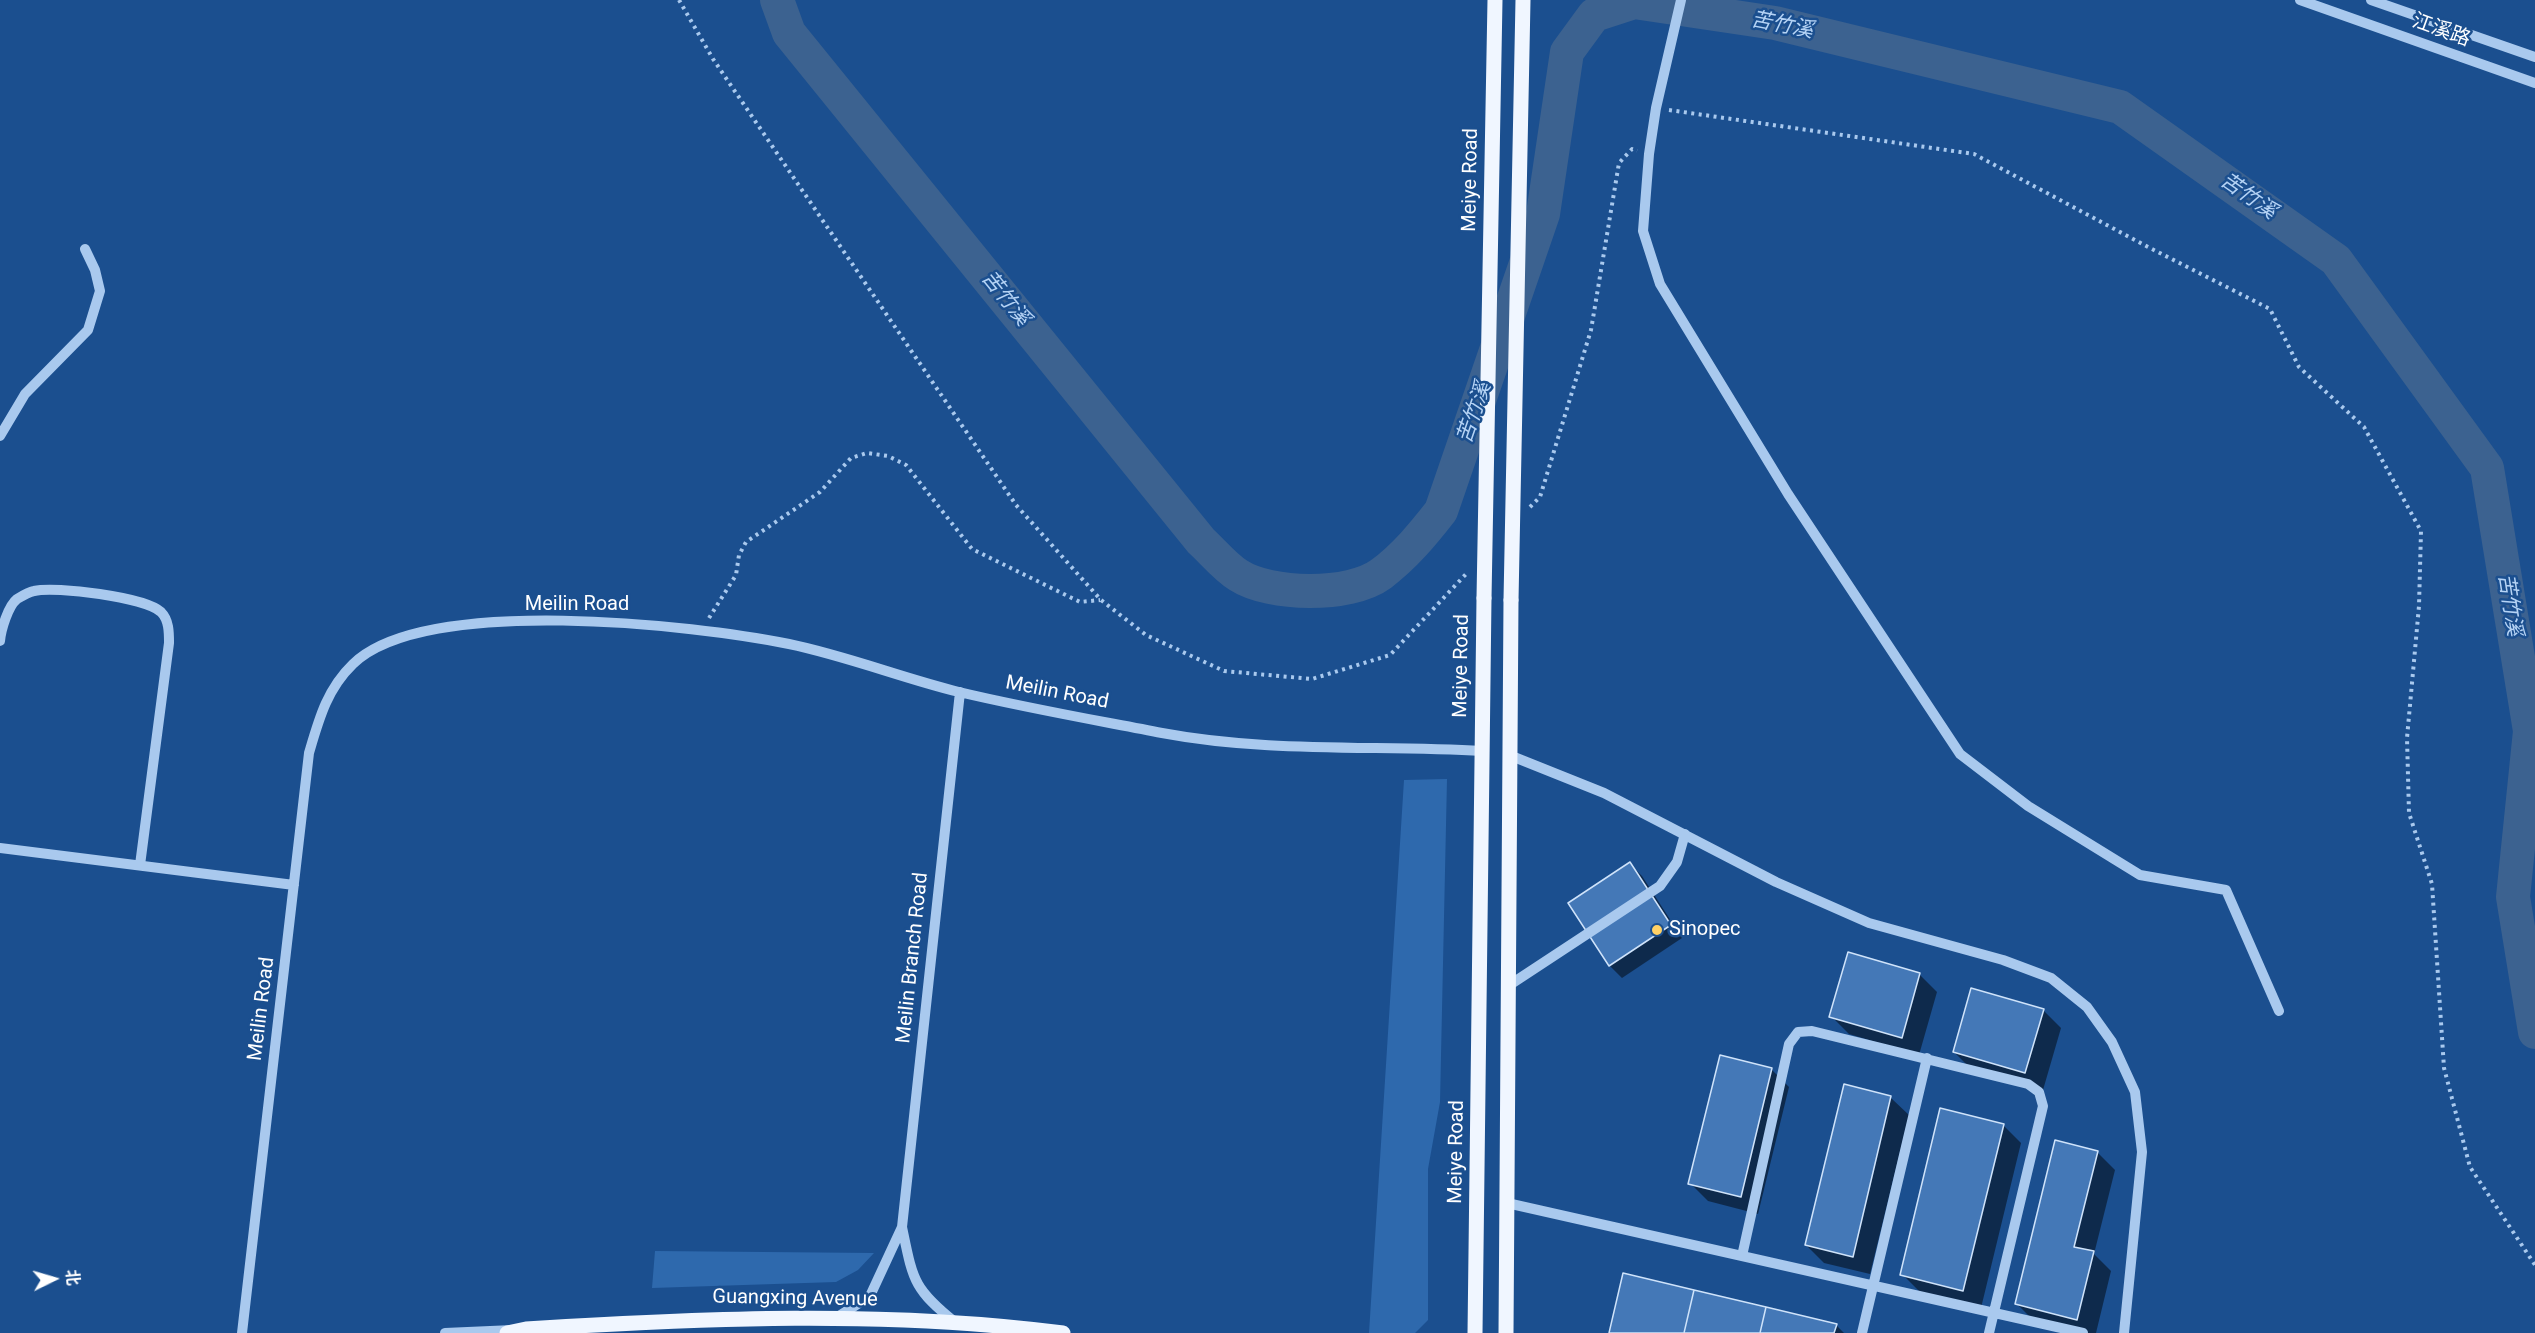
<!DOCTYPE html>
<meta charset="utf-8">
<style>
body{margin:0}
#map{position:relative;width:2535px;height:1333px;overflow:hidden;background:#1b4f8f;font-family:Roboto,"Noto Sans SC",sans-serif}
canvas{display:block}
.north{position:absolute;left:24px;top:1249px;width:60px;height:60px;-webkit-text-stroke:4px #1b4f8f;paint-order:stroke;rotate:85deg;font-size:16px;font-weight:700;line-height:24px;text-align:center;color:#fff}
.north::after{content:'';display:block;margin:auto;width:21px;height:27px;background:#fff;clip-path:polygon(50% 0,100% 100%,50% 72%,0 100%)}
</style>
<div id="map">
<canvas width="2535" height="1333"></canvas>
<div class="north">北</div>
</div>
<script>
const c = document.querySelector('canvas').getContext('2d');
c.lineJoin = 'round';
function paint(path, color) { c.fillStyle = color; c.fill(path, 'evenodd'); }
function stroke(path, color, width, dash) { c.strokeStyle = color; c.lineWidth = width; c.lineCap = dash ? 'butt' : 'round'; c.setLineDash(dash || []); c.stroke(path); }
function write(font, color, halo, rows, align = 'center') {
  c.font = font + ' Roboto,"Noto Sans SC",sans-serif'; c.lineWidth = 5; c.setLineDash([]); c.textBaseline = 'middle'; c.strokeStyle = halo; c.fillStyle = color; for (const [text, x, y, turn = 0] of rows) {
    c.save(); c.translate(x, y); c.rotate((+turn || 0) * Math.PI / 180); c.textAlign = isNaN(turn) ? turn : align; if (halo) c.strokeText(text, 0, 0); c.fillText(text, 0, 0); c.restore();
  }
}
const green = new Path2D(`
 M1447 779 1440 1102 1428 1169V1320L1415 1333H1369L1404 780Z
 M655 1251 874 1253 858 1270 836 1282 652 1288Z`);
const shadow = new Path2D(`
 M1630 864 1642 876 1682 938 1622 978 1610 966 1570 904Z
 M1919 974 1937 992 1919 1055 1849 1034 1831 1016Z
 M2043 1010 2061 1028 2043 1090 1972 1070 1954 1052Z
 M1771 1069 1789 1087 1758 1214 1708 1201 1690 1183Z
 M1845 1086 1891 1098 1909 1115 1870 1274 1824 1263 1806 1245Z
 M2003 1125 2021 1143 1981 1308 1920 1292 1902 1274Z
 M2097 1152 2115 1170 2094 1254 2111 1271 2096 1333H2080L2035 1322 2017 1304Z
 M1836 1325 1844 1333H1611Z`);
const river = new Path2D(`
 M777 0 789 33 1201 541C1213 552 1225 567 1238 575 1270 596 1350 597 1381 574 1405 556 1423 534 1441 511L1543 214 1567 52 1594 15 1634 2 1775 23 2120 107 2336 260 2487 468 2530 731 2513 897 2535 1032`);
const building = new Path2D(`
 M1630 862 1671 925 1609 966 1568 903Z
 M1848 952 1920 973 1902 1038 1829 1017Z
 M1971 988 2044 1009 2025 1073 1953 1052Z
 M1720 1055 1772 1068 1741 1197 1688 1184Z
 M1844 1084 1891 1096 1853 1257 1805 1245Z
 M1940 1108 2004 1124 1963 1291 1900 1275Z
 M2055 1140 2098 1151 2074 1247 2094 1251 2077 1320 2015 1304Z
 M1623 1273 1694 1290 1684 1333H1609Z
 M1694 1290 1766 1307 1760 1333H1684Z
 M1766 1307 1837 1324 1834 1333H1760Z`);
const path = new Path2D(`
 M679 0 713 59 1016 505 1101 600 1146 635 1224 671 1312 679 1390 655 1467 573
 M1669 110 1974 154 2148 247 2270 309 2299 367 2364 427 2421 531 2419 606 2407 738 2409 813 2432 884 2444 1068 2470 1167 2535 1265
 M1530 507 1540 497 1591 330 1619 163 1632 149 1637 151
 M709 618 736 575 739 555 746 542 820 492 851 458 867 453 888 456 906 465 972 549 1080 602 1100 600`);
const minor = new Path2D(`
 M1681 0 1656 108 1649 154 1643 231 1660 284 1788 494 1960 754 2028 806 2140 875 2226 890 2279 1011
 M2300 0 2535 83
 M2371 0 2535 57
 M0 436 25 394 88 330 100 291 95 270 85 249
 M0 641C1 630 8 606 17 599 22 596 29 592 34 591 56 586 145 597 161 612 169 620 169 632 169 643L140 865
 M1509 755 1604 793 1776 882 1869 923 2003 960 2051 978 2087 1007 2112 1042 2135 1092 2142 1152 2124 1333
 M0 848 294 885
 M1508 986 1660 886 1677 862 1685 834
 M1507 1203 2083 1333
 M1742 1256 1789 1044 1798 1032 1812 1031 2028 1084 2039 1092 2043 1106 1989 1333
 M836 1318 870 1296 902 1227
 M956 1323C913 1289 913 1280 902 1227L960 692
 M242 1333 309 753C319 719 327 689 353 664 425 594 695 625 789 644 847 656 902 678 959 692 1026 708 1095 720 1162 733 1268 753 1376 745 1482 751
 M445 1333 513 1330
 M1862 1333 1927 1058`);
const major = new Path2D(`
 M507 1333 526 1329C704 1318 885 1310 1063 1333
 M1475 1333 1484 598
 M1506 1333 1511 600`);
const majorBridge = new Path2D(`
 M1484 598 1495 0
 M1511 600 1523 0`);
const markers = [
 [1657,930,6,"#ffd166"]
];
const streetNames = [
 ["江溪路",2441,31,20],
 ["Meiye Road",1471,180,-89],
 ["Meilin Road",577,605],
 ["Meiye Road",1462,666,-89],
 ["Meilin Road",1057,693,11],
 ["Meilin Branch Road",913,958,-84],
 ["Meilin Road",262,1009,-83],
 ["Meiye Road",1457,1152,-89],
 ["Guangxing Avenue",795,1299,1]
];
const poiNames = [
 ["Sinopec",1669,930]
];
const waterNames = [
 ["苦竹溪",1782,26,11],
 ["苦竹溪",2248,197,35],
 ["苦竹溪",1005,299,51],
 ["苦竹溪",1475,413,-71],
 ["苦竹溪",2509,605,81]
];
paint(green, '#2e69ad');
paint(shadow, '#0007');
stroke(river, '#3c6290', 34);
paint(building, '#4478b7');
stroke(building, '#cfe3fa', 1.5);
stroke(path, '#a9c9ee', 4, [3, 4.5]);
stroke(minor, '#a9c9ee', 10);
stroke(major, '#f0f6ff', 15);
stroke(majorBridge, '#f0f6ff', 15);
for (const [x, y, r, color] of markers) { const dot = new Path2D(); dot.arc(x, y, r, 0, 2 * Math.PI); c.fillStyle = color; c.fill(dot); stroke(dot, '#1b4f8f', 2); }
write('20px', '#fff', '#1b4f8f', streetNames);
write('20px', '#fff', '#1b4f8f', poiNames, 'left');
write('italic 21px', '#b5d3f5', '#1b4f8f', waterNames);
</script>
